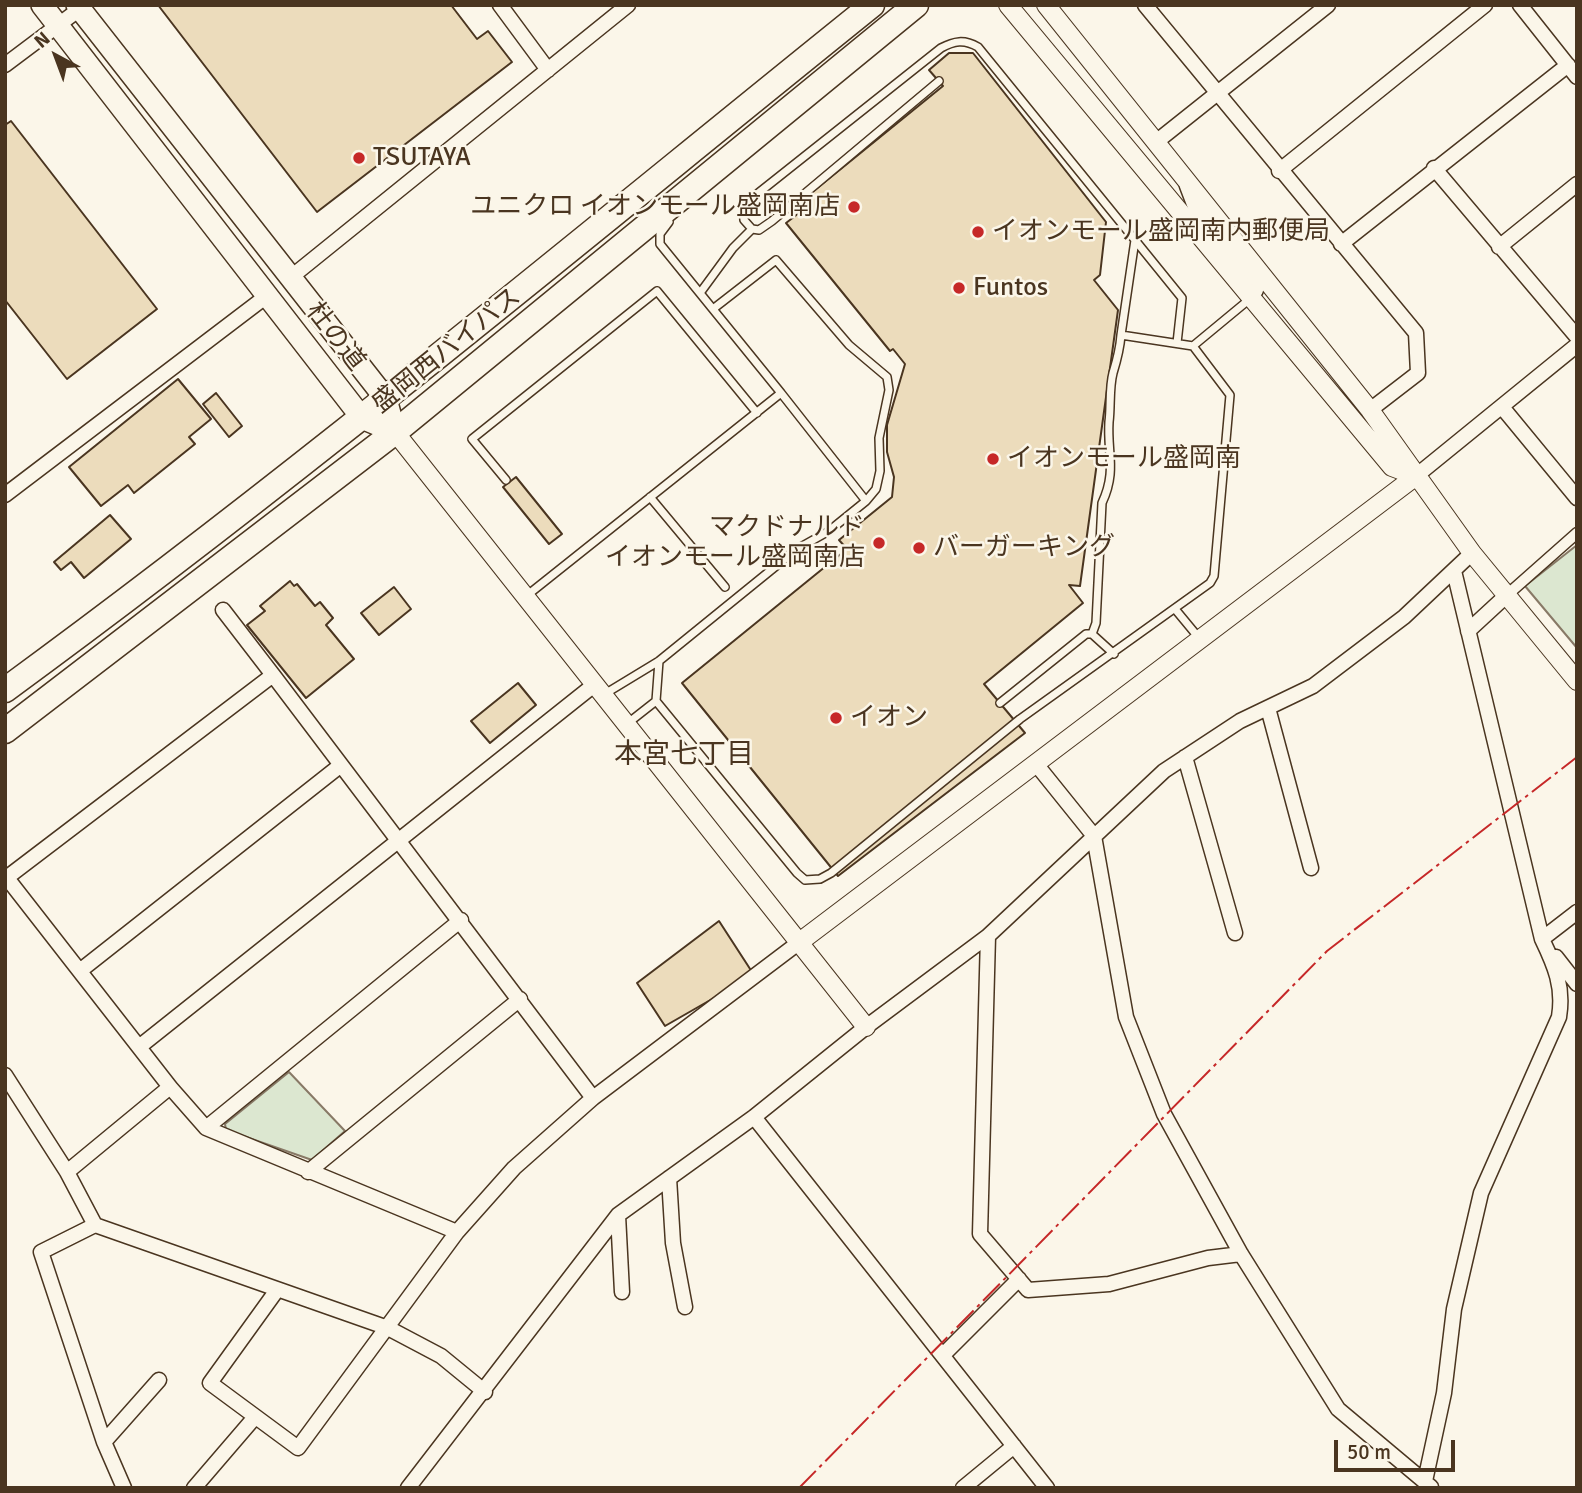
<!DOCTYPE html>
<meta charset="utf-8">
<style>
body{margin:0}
#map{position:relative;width:1582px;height:1493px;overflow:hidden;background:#fbf6e9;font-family:Signika,sans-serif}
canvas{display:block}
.frame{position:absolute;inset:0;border:7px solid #4a3520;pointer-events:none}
.north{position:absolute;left:21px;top:21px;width:70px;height:70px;-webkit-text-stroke:5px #fbf6e9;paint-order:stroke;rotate:319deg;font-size:19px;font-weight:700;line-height:28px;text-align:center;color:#4a3520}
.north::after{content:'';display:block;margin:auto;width:24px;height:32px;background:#4a3520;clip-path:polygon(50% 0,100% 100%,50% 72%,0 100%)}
.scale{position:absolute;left:1334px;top:1440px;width:121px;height:32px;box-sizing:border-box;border:4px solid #4a3520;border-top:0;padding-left:9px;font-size:21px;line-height:24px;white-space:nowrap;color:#4a3520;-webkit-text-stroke:5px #fbf6e9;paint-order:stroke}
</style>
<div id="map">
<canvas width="1582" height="1493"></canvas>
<div class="frame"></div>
<div class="north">N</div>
<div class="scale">50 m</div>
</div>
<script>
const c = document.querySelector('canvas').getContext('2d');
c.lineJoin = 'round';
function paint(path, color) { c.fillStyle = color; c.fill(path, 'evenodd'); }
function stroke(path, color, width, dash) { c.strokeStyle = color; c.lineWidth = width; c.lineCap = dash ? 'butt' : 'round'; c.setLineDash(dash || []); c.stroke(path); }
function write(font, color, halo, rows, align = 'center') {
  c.font = font + ' Signika,"Noto Sans JP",sans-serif'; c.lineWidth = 5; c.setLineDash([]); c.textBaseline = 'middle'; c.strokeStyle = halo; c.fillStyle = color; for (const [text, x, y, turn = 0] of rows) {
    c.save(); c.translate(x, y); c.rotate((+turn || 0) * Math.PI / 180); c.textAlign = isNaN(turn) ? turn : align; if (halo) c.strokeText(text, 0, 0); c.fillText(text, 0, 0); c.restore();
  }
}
const green = new Path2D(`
 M1577 545V648L1525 586Z
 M289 1072 345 1131 312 1160 226 1130 225 1124Z`);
const building = new Path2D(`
 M158 5H451L477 39 488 31 512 62 317 212Z
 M949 53H973L1106 222 1100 275 1094 280 1118 310 1080 586 1069 585 1083 603 984 684 1025 733 838 876 682 683 847 549 839 540 892 497 894 477 887 452V425L905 364 893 349 890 351 786 223 799 213 794 207 943 86 929 70Z
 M11 121 157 309 67 379 5 300V125Z
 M178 379 211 419 189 437 195 444 134 493 128 485 101 506 69 467Z
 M216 393 242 426 229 437 203 404Z
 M516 477 562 534 549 544 503 487Z
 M110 515 131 539 84 578 71 562 61 570 54 562Z
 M290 581 294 586 297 584 315 606 320 602 333 618 326 625 354 659 306 698 247 625 265 611 260 606Z
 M394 587 411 609 379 635 361 613Z
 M518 683 536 705 490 743 471 721Z
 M719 921 754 975 665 1026 637 983Z`);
const service = new Path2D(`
 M939 81 772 221 759 230 752 229 744 220 743 207 747 202 941 48C954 41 964 39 978 47L1135 240 1121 335
 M1135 240 1182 298 1177 343
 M700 293 733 248 752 229
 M713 309 776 260 849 345 887 377 889 390 879 438 880 471 876 489 866 501
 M1193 346 1251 298
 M506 480 472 439 657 291 757 413
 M650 497 725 587
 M525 597 781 393 660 244V234L669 222
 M1175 609 1199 638
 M603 695 659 661 797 549 829 531 866 501 781 393
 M656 701 797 873 805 880 820 879 831 873 1020 719 1210 583 1214 576 1230 395 1193 346 1121 335C1120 349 1117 360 1113 373 1109 388 1111 407 1109 422 1107 453 1117 471 1102 503L1096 623 1092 634
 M1000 703 1086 634H1092L1114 654
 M628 723 656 701 659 661`);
const pedestrian = new Path2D(`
 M1507 595 1577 533`);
const minor = new Path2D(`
 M500 5 548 70
 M1145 5 1416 333 1418 373 1370 410
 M1520 5 1577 77
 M5 65 85 5
 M1156 142 1328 5
 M1434 168 1577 337
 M1279 171 1485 5
 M1187 186 1200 220 1252 282 1256 290 1251 298
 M1341 244 1568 65
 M1499 247 1577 184
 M290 278 628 5
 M1502 407 1577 498
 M1416 476 1577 345
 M5 495 268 295
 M223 610 273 675
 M1468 631 1507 595
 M1268 708 1311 868
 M1185 757 1235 933
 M1036 764 1094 836 1126 1017 1164 1114 1241 1254 1338 1409 1431 1487
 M7 878 170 1087 206 1128 457 1232
 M5 879 273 675 593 1098
 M988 936 980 1234 1028 1290 1109 1284 1208 1258 1241 1254
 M1542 939 1577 912
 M1556 957 1577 984
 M81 970 341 765
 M139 1047 594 685
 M5 1075 67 1172 95 1225 388 1328 441 1356 485 1392
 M754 1117 1047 1488
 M206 1128 461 920
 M67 1172 170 1087
 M308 1172 520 999
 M669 1178 673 1243 685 1307
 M618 1215 622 1292
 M95 1225 41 1252 104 1442 124 1488
 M277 1290 210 1383 298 1448 457 1232 514 1168 593 1098 797 944
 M943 1355 1019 1279
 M104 1442 159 1380
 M1425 1481 1444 1393 1454 1309 1481 1193 1559 1017C1564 987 1555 966 1542 939L1454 571
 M194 1488 255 1417
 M408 1488 618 1215 754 1117 866 1027 988 936 1164 771 1240 721 1313 686 1404 617 1472 553
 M963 1488 1014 1446`);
const tertiary = new Path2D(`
 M1008 5 1392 467 1416 476
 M1046 5 1370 410 1472 553 1577 681
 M395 432 866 1027
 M797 944 1416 476`);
const secondary = new Path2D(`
 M42 5 362 418 395 432
 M77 5 386 399 395 432`);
const trunk = new Path2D(`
 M5 690C302 473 585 236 872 5
 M5 731 395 432 916 5`);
const power = new Path2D(`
 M799 1488 1327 951 1577 757`);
const markers = [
 [359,158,7,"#c62828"],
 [854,207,7,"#c62828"],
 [978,232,7,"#c62828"],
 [959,288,7,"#c62828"],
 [993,459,7,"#c62828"],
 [879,543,7,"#c62828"],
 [919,548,7,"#c62828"],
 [836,718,7,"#c62828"]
];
const poiNames = [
 ["TSUTAYA",373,158],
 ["ユニクロ イオンモール盛岡南店",840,207,"right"],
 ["イオンモール盛岡南内郵便局",992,232],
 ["Funtos",973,288],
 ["イオンモール盛岡南",1007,459],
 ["マクドナルド",865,528,"right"],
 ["イオンモール盛岡南店",865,558,"right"],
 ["バーガーキング",933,548],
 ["イオン",850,718]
];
const streetNames = [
 ["杜の道",335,337,52],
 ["盛岡西バイパス",447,351,-39]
];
const neighbourhoodNames = [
 ["本宮七丁目",684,756]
];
paint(green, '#dce7d0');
stroke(green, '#887966', 2);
paint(building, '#ecdcbc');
stroke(building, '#4a3520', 2);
stroke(service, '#4a3520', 10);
stroke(pedestrian, '#4a3520', 13);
stroke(minor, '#4a3520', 17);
stroke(tertiary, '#4a3520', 20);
stroke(secondary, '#4a3520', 24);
stroke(trunk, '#4a3520', 27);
stroke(service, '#fbf6e9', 7);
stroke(pedestrian, '#fbf6e9', 10);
stroke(minor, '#fbf6e9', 14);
stroke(tertiary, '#fbf6e9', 18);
stroke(secondary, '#fbf6e9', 21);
stroke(trunk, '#fbf6e9', 24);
stroke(power, '#c62828', 2, [24, 5, 3.5, 5]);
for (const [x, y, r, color] of markers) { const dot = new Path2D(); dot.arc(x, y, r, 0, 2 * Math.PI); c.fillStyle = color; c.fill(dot); stroke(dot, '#fbf6e9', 2.5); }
write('26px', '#4a3520', '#fbf6e9', poiNames, 'left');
write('26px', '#4a3520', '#fbf6e9', streetNames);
write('28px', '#4a3520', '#fbf6e9', neighbourhoodNames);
</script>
